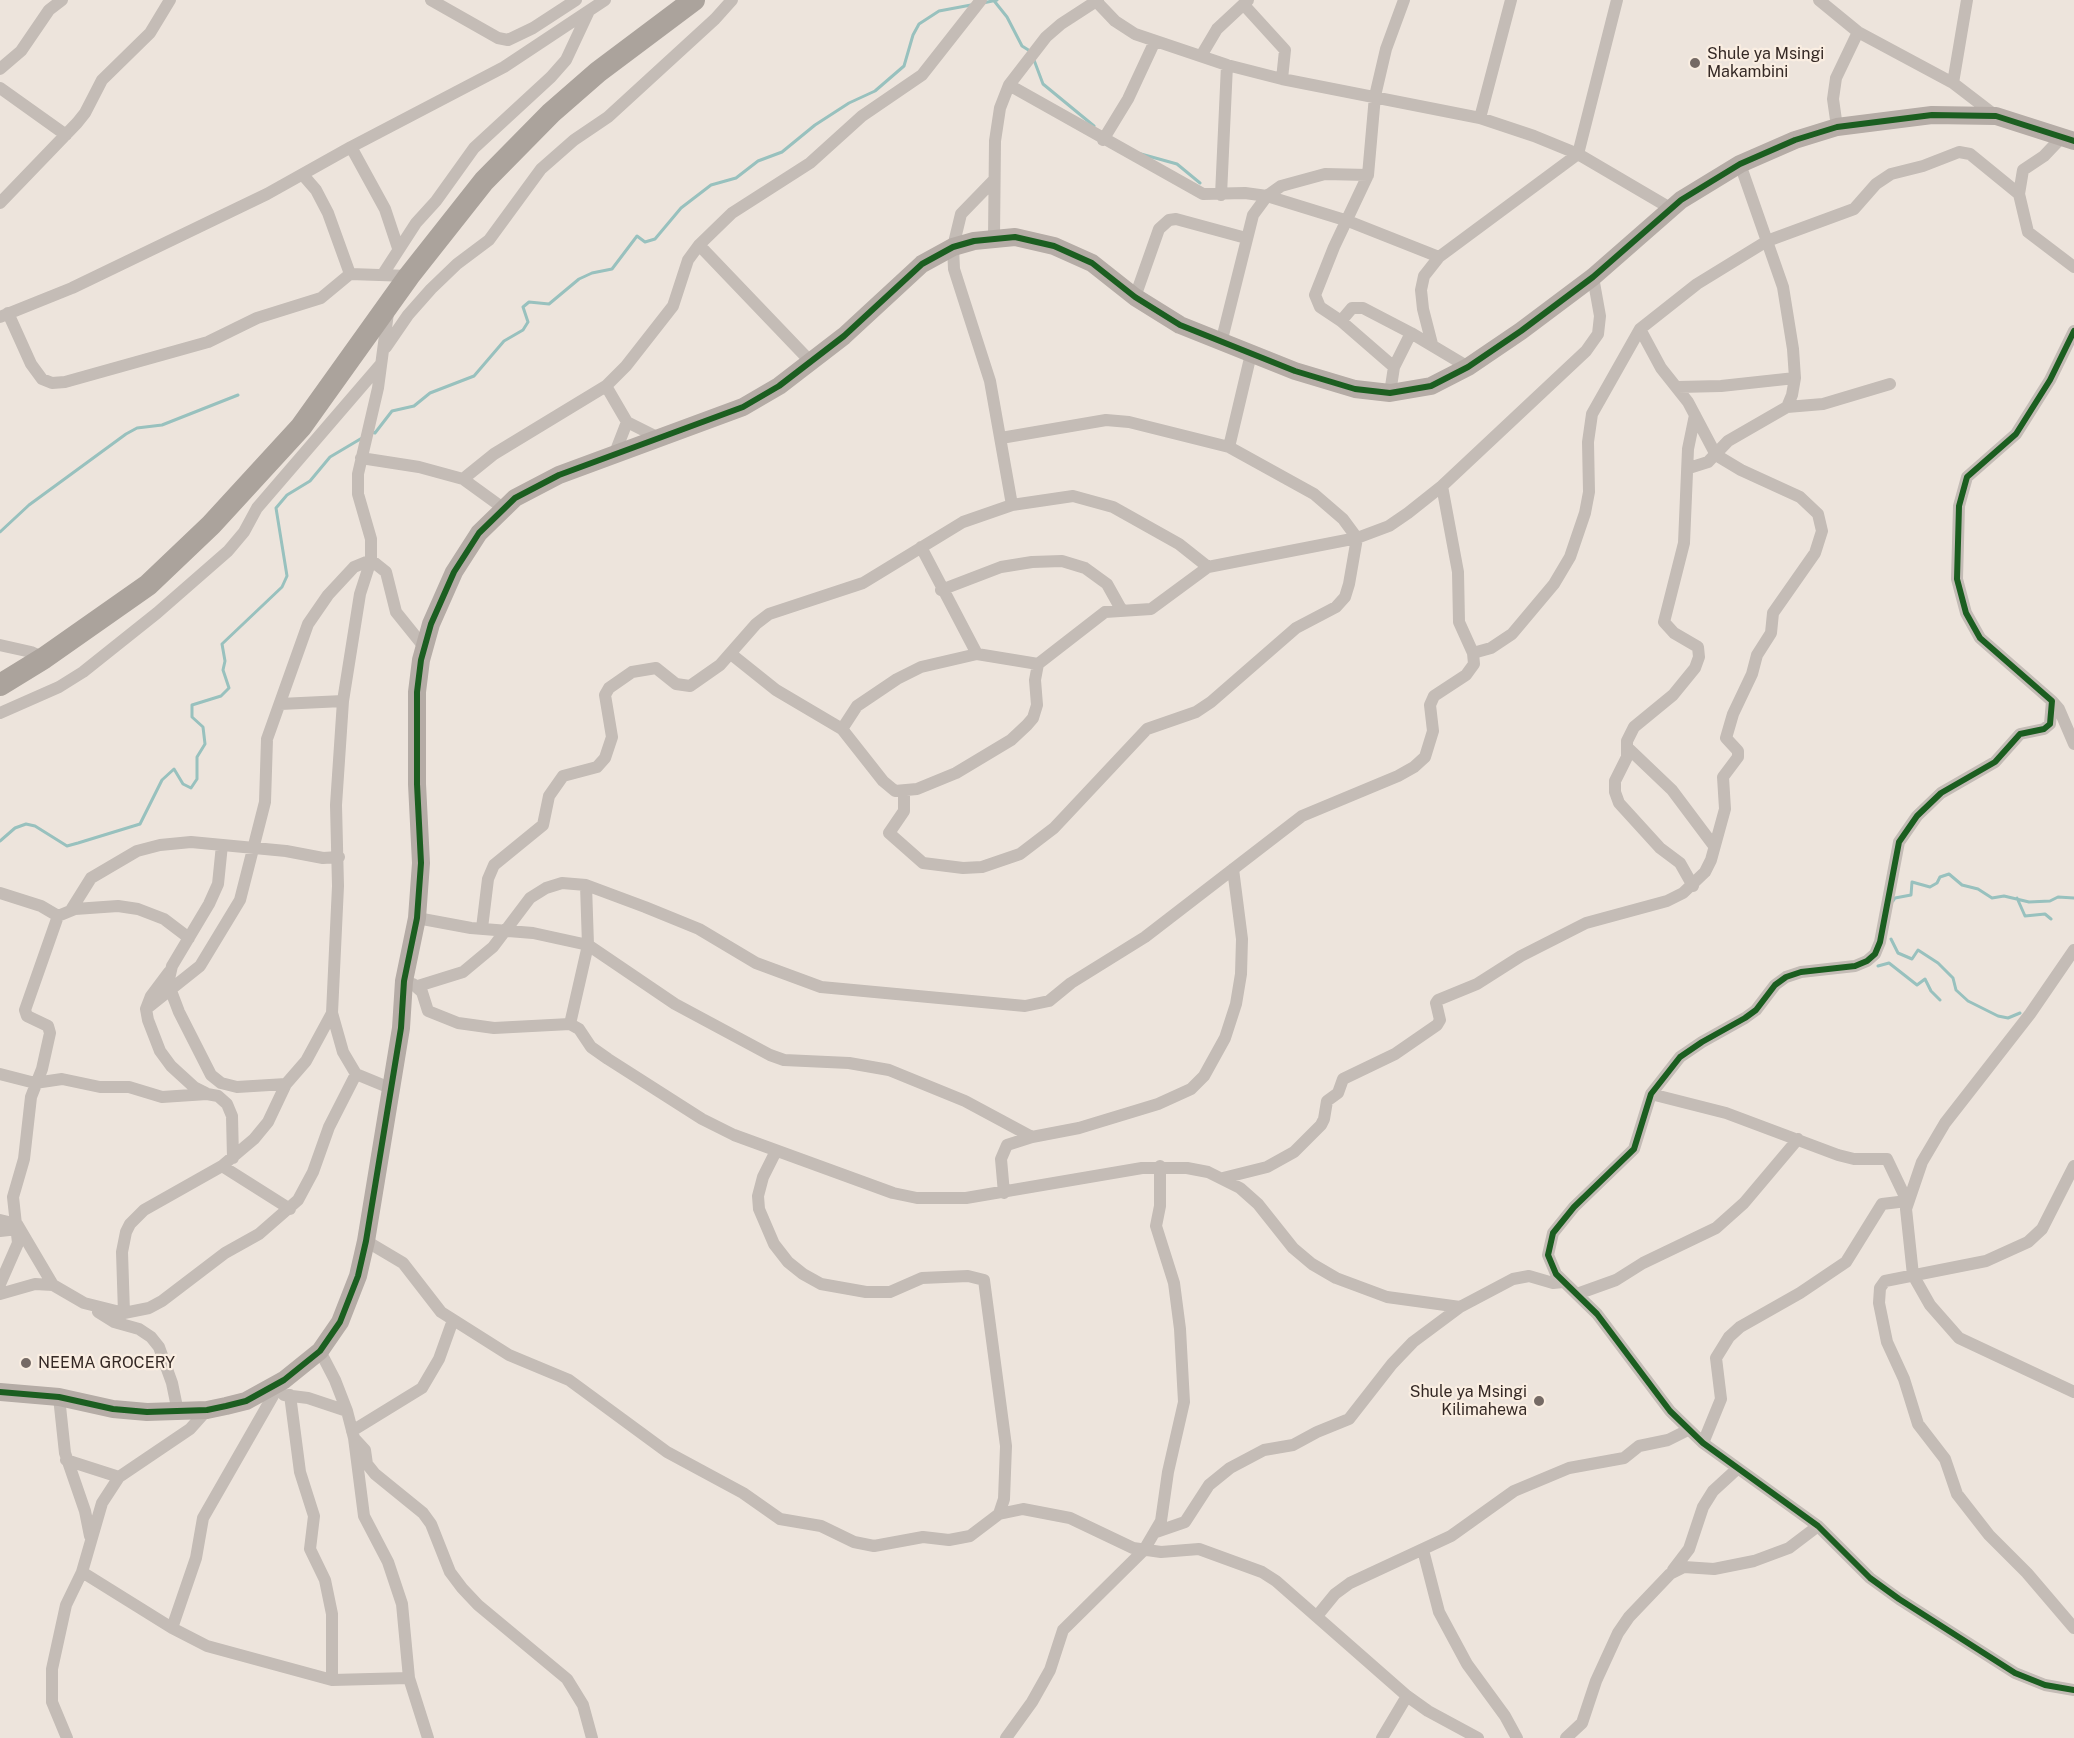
<!DOCTYPE html>
<html>
<head>
<meta charset="utf-8">
<style>
  body { margin:0 }
  canvas { display:block; background:#ede4dc }
</style>
</head>
<body>
<canvas width="2074" height="1738"></canvas>
<script>
const ctx = document.querySelector('canvas').getContext('2d');
ctx.lineJoin = 'round';
const toPath = rows => new Path2D(rows.map(r => 'M' + r).join(''));
function trace(path, color, width, dash) { ctx.strokeStyle = color; ctx.lineWidth = width; ctx.lineCap = dash ? 'butt' : 'round'; ctx.setLineDash(dash || []); ctx.stroke(path); }
function write(font, color, halo, rows, align = 'center') {
  ctx.font = font + ' "Public Sans",sans-serif'; ctx.lineWidth = 4.5; ctx.setLineDash([]); ctx.textBaseline = 'middle'; ctx.strokeStyle = halo; ctx.fillStyle = color; for (const [text, x, y, turn = 0] of rows) {
    ctx.save(); ctx.translate(x, y); ctx.rotate((+turn || 0) * Math.PI / 180); ctx.textAlign = isNaN(turn) ? turn : align; if (halo) ctx.strokeText(text, 0, 0); ctx.fillText(text, 0, 0); ctx.restore();
  }
}
const stream = toPath([
  [995,2,1007,17,1022,46,1030,51],
  [983,3,997,0],
  [1034,60,1043,84,1094,126],
  [1141,154,1177,164,1200,183],
  [371,432,375,433,392,411,414,406,430,393,474,376,504,341,523,330,528,322,523,307,529,302,549,304,579,279,592,273,612,269,637,236,645,242,655,239,681,208,711,185,736,178,758,161,782,152,815,125,849,103,875,91,904,66,913,35,919,24,939,11,971,5],
  [0,532,29,505,126,434,137,428,162,425,238,395],
  [0,841,15,828,26,824,35,826,67,846,78,843,140,824,162,780,174,769,183,784,191,788,197,779,197,757,205,744,203,727,192,717,192,705,221,696,229,688,223,670,225,661,222,644,282,587,287,576,276,508,287,495,310,481,330,457,362,438],
  [2017,898,2025,916,2045,914,2051,919],
  [1893,901,1895,898,1911,895,1912,882,1930,887,1937,883,1940,877,1949,874,1962,885,1978,889,1992,898,2004,896,2029,902,2050,901,2058,897,2074,898],
  [1891,939,1898,953,1912,959,1918,950,1938,963,1953,978,1956,990,1968,1001,1998,1016,2008,1018,2020,1013],
  [1878,966,1889,963,1917,985,1925,979,1931,991,1940,1000]
]);
const street = toPath([
  [431,0,498,38,508,40,533,28,576,0],
  [1819,0,1858,32,1953,83,1996,116],
  [1096,1,1115,21,1135,34,1227,65,1282,79,1480,118,1534,136,1578,154,1670,208],
  [1244,5,1285,50,1282,79],
  [1201,56,1217,29,1248,0],
  [0,69,21,51,49,10,62,0],
  [1953,83,1967,0],
  [1009,85,1203,194,1245,193,1267,196,1348,221,1439,257],
  [0,88,66,135],
  [1480,118,1511,0],
  [1837,127,1833,99,1836,78,1858,32],
  [1103,140,1128,99,1155,41],
  [351,147,385,209,398,248],
  [303,175,316,190,328,213,350,274],
  [994,180,961,214,953,247,954,269,962,294,990,381,1012,505],
  [2019,194,2023,170,2044,156,2062,137],
  [1221,195,1227,65],
  [0,203,77,123,85,113,102,80,150,33,170,0],
  [994,237,995,141,1000,108,1009,85,1046,37,1061,24,1098,0],
  [699,245,810,361],
  [383,274,416,223,436,201,474,148,551,77,566,60,588,13],
  [1135,297,1159,229,1169,220,1176,219,1246,238],
  [8,313,31,364,42,379,52,383,65,382,208,342,257,318,321,298,350,274,409,276],
  [0,317,72,288,267,194,351,147,504,67,605,0],
  [1341,321,1352,308,1363,308,1411,333,1468,367],
  [2074,331,2050,380,2016,434,1967,477,1959,506,1957,579,1966,613,1980,638,2052,701,2050,724,2044,729,2020,734,1995,762,1941,793,1917,816,1899,842,1880,942,1875,954,1867,961,1855,966,1801,972,1786,977,1775,985,1756,1010,1745,1018,1702,1042,1680,1057,1651,1094,1634,1149,1574,1207,1553,1233,1548,1255,1556,1274,1597,1314,1670,1411,1703,1443,1818,1526,1870,1578,1899,1599,2015,1673,2045,1685,2074,1690],
  [1221,343,1253,215,1267,196,1281,186,1325,174,1368,175],
  [1432,344,1423,309,1421,290,1424,276,1439,257,1578,154,1617,0],
  [386,347,408,315,431,289,457,264,489,240,541,169,574,140,608,117,715,19,732,0],
  [1394,367,1341,321,1320,307,1315,295,1334,247,1368,175,1375,96,1386,49,1404,0],
  [606,386,627,422,657,437],
  [1678,387,1721,386,1795,378],
  [1390,393,1394,367,1411,333],
  [1787,407,1823,404,1890,384],
  [1229,447,1251,354],
  [615,453,627,422],
  [361,458,419,467,463,479,503,508],
  [1689,468,1708,462,1728,441,1787,407,1792,395,1795,378,1793,349,1783,287,1740,164],
  [463,479,494,454,606,386,626,366,673,306,688,260,699,245,732,213,810,163,862,116,922,75,981,0],
  [921,547,977,654],
  [941,590,1001,567,1032,562,1062,561,1085,568,1107,584,1121,609],
  [0,645,31,652,44,658],
  [1473,653,1491,648,1512,634,1554,584,1570,557,1585,513,1589,492,1588,442,1592,414,1640,329,1697,284,1767,241,1854,209,1876,184,1891,174,1923,166,1959,152,1970,154,2019,194,2028,232,2074,267],
  [731,654,776,690,842,729,883,781,895,791,917,789,956,773,1011,740,1027,725,1033,718,1037,705,1035,680,1038,664,1105,612,1151,609,1208,567,1357,538,1389,526,1408,513,1442,486,1586,351,1598,334,1600,316,1593,277],
  [2052,701,2059,709,2074,744],
  [280,704,343,701],
  [0,713,59,687,83,672,157,613,228,551,244,532,257,508,381,364],
  [842,729,857,706,897,679,921,667,977,654,1038,664],
  [1628,748,1672,790,1714,846],
  [904,792,904,811,889,833,923,863,963,868,982,867,1020,854,1054,828,1147,729,1196,712,1211,702,1296,628,1336,607,1345,597,1349,584,1357,538,1343,519,1314,494,1229,447,1129,422,1106,420,1001,438],
  [222,845,218,884,209,904,172,966,169,979,171,991,179,1012,211,1075,221,1083,237,1087,286,1084],
  [1693,886,1680,863,1660,848,1619,803,1615,792,1615,781,1627,757,1627,741,1634,727,1673,695,1695,668,1699,657,1698,647,1674,633,1664,622,1684,543,1688,449,1695,415],
  [0,893,41,906,58,916,75,909,118,906,138,909,164,919,189,938],
  [71,910,91,878,137,851,160,845,191,842,286,851,323,858,339,857],
  [417,918,471,928,533,933,588,945,675,1004,770,1055,784,1060,849,1063,889,1070,965,1101,1032,1137],
  [482,928,488,879,494,865,543,825,549,796,563,776,597,767,605,758,612,737,605,695,609,688,632,672,656,668,676,684,690,686,720,665,756,624,769,614,863,583,963,522,1012,505,1073,496,1113,507,1179,544,1208,567],
  [2074,950,2030,1014,1945,1123,1922,1162,1906,1209,1913,1275,1930,1305,1959,1338,2074,1392],
  [169,972,151,996,146,1009,148,1020,160,1051,171,1066,194,1087,206,1093],
  [413,984,422,992,428,1011,458,1023,494,1028,570,1024,579,1029,591,1047,608,1059,702,1119,734,1135,893,1193,917,1198,966,1198,1142,1168,1187,1168,1208,1172,1240,1188,1258,1204,1293,1248,1312,1264,1336,1278,1387,1297,1460,1307],
  [418,986,463,972,493,947,530,898,546,888,562,883,586,885,645,907,699,929,756,963,821,987,1025,1006,1049,1001,1071,983,1145,937,1302,816,1398,776,1414,767,1425,757,1433,731,1430,705,1434,696,1466,675,1474,664,1473,653,1459,622,1458,572,1442,486],
  [146,1009,200,966,240,900,265,802,267,739,308,624,328,595,354,567,371,560,386,572,396,612,425,648],
  [332,1013,343,1052,356,1074,390,1088],
  [570,1024,588,945,586,885],
  [0,1074,35,1083,62,1079,100,1087,129,1087,162,1097,207,1094,218,1096,227,1104,232,1116,233,1158],
  [1651,1094,1726,1113,1838,1155,1854,1159,1887,1159,1907,1201,1882,1204,1846,1262,1800,1293,1740,1327,1729,1337,1716,1358,1721,1399,1703,1443],
  [776,1151,763,1177,758,1196,759,1209,774,1244,788,1262,803,1274,821,1284,866,1292,890,1292,922,1278,968,1276,984,1280,1006,1446,1004,1499,999,1514],
  [222,1166,290,1209],
  [2074,1166,2042,1229,2028,1242,1986,1261,1885,1281,1880,1288,1879,1303,1887,1342,1904,1379,1918,1424,1945,1459,1957,1494,1989,1535,2027,1573,2074,1628],
  [1223,1178,1267,1167,1294,1152,1321,1125,1324,1119,1327,1101,1338,1093,1343,1079,1395,1054,1437,1025,1440,1020,1436,1003,1438,1000,1477,984,1521,956,1586,923,1667,901,1683,893,1705,872,1711,860,1725,809,1723,777,1738,757,1738,751,1726,738,1733,714,1752,674,1757,655,1771,633,1773,613,1815,553,1822,531,1818,514,1800,497,1741,470,1716,455,1688,402,1661,368,1640,329],
  [1004,1193,1001,1159,1007,1145,1032,1137,1079,1128,1158,1104,1191,1089,1204,1076,1225,1038,1236,1004,1241,974,1242,939,1233,869],
  [0,1220,17,1224,53,1285],
  [0,1231,18,1229],
  [366,1241,403,1263,441,1312,509,1355,569,1380,667,1452,743,1493,780,1519,821,1526,854,1542,874,1546,923,1537,949,1540,970,1536,999,1514,1023,1509,1070,1518,1133,1548,1161,1552,1199,1549,1262,1572,1276,1581,1407,1696,1428,1711,1478,1738],
  [0,1284,18,1243,13,1197,24,1159,31,1097,42,1069,50,1033,48,1026,27,1016,25,1010,58,916],
  [0,1294,35,1284,53,1285,84,1303,124,1313,149,1308,162,1301,225,1253,259,1234,298,1200,313,1172,329,1127,356,1074],
  [1577,1294,1616,1280,1643,1263,1716,1228,1744,1203,1798,1139],
  [98,1312,114,1322,139,1329,151,1337,159,1347,172,1383,178,1412],
  [124,1313,122,1252,126,1232,130,1224,144,1210,222,1166,254,1139,268,1122,286,1084,306,1061,332,1013,338,886,336,805,343,701,360,594,371,560,371,539,358,494,358,474,378,388,388,313],
  [320,1351,335,1380,347,1411,354,1438,364,1516,388,1562,402,1604,409,1678,428,1738],
  [284,1395,308,1398,347,1411],
  [290,1395,300,1472,314,1516,310,1549,325,1580,332,1614,332,1680],
  [59,1397,65,1453,85,1511,90,1536],
  [352,1431,422,1388,439,1359,453,1320],
  [354,1438,365,1450,367,1464,375,1474,423,1513,431,1524,450,1572,462,1588,478,1605,567,1679,583,1705,592,1738],
  [66,1460,119,1477],
  [1156,1532,1185,1522,1209,1485,1230,1468,1264,1450,1293,1445,1317,1432,1349,1419,1392,1364,1413,1342,1460,1307,1513,1279,1529,1276,1553,1283,1563,1282],
  [1423,1550,1439,1612,1467,1664,1505,1716,1517,1738],
  [1673,1570,1689,1549,1703,1507,1713,1491,1737,1469],
  [82,1572,172,1628,207,1646,332,1680,409,1678],
  [1317,1616,1335,1594,1350,1583,1451,1536,1514,1491,1569,1468,1624,1458,1639,1446,1668,1440,1688,1430],
  [172,1628,196,1558,203,1518,274,1394],
  [67,1738,52,1702,52,1669,66,1605,82,1572,102,1503,119,1477,190,1429,207,1410],
  [1006,1738,1032,1702,1050,1670,1063,1630,1144,1550,1161,1521,1168,1472,1184,1402,1180,1329,1174,1283,1156,1226,1160,1206,1160,1166],
  [1382,1738,1407,1696],
  [1566,1738,1582,1723,1596,1681,1618,1633,1629,1617,1670,1574,1684,1567,1714,1569,1754,1561,1789,1548,1818,1526]
]);
const secondary = toPath([
  [0,1392,59,1397,113,1409,147,1412,207,1410,226,1406,246,1401,284,1380,320,1351,340,1322,358,1276,366,1241,401,1028,404,981,417,918,421,863,417,784,417,692,421,660,431,624,454,572,479,533,515,498,559,475,743,407,779,386,844,336,922,264,953,247,974,241,1015,237,1054,246,1092,263,1135,297,1180,325,1295,371,1355,389,1390,393,1431,386,1468,367,1521,331,1593,277,1681,200,1740,164,1795,140,1837,127,1932,115,1996,116,2074,141]
]);
const highway = toPath([
  [0,685,44,658,148,585,211,525,301,427,409,276,484,181,551,113,598,72,694,0]
]);
const cycleway = toPath([
  [2074,331,2050,380,2016,434,1967,477,1959,506,1957,579,1966,613,1980,638,2052,701,2050,724,2044,729,2020,734,1995,762,1941,793,1917,816,1899,842,1880,942,1875,954,1867,961,1855,966,1801,972,1786,977,1775,985,1756,1010,1745,1018,1702,1042,1680,1057,1651,1094,1634,1149,1574,1207,1553,1233,1548,1255,1556,1274,1597,1314,1670,1411,1703,1443,1818,1526,1870,1578,1899,1599,2015,1673,2045,1685,2074,1690],
  [0,1392,59,1397,113,1409,147,1412,207,1410,226,1406,246,1401,284,1380,320,1351,340,1322,358,1276,366,1241,401,1028,404,981,417,918,421,863,417,784,417,692,421,660,431,624,454,572,479,533,515,498,559,475,743,407,779,386,844,336,922,264,953,247,974,241,1015,237,1054,246,1092,263,1135,297,1180,325,1295,371,1355,389,1390,393,1431,386,1468,367,1521,331,1593,277,1681,200,1740,164,1795,140,1837,127,1932,115,1996,116,2074,141]
]);
const markers = [
  [1695,63,6,"#756a65"],
  [26,1363,6,"#756a65"],
  [1539,1401,6,"#756a65"]
];
const poiNames = [
  ["Shule ya Msingi",1707,54],
  ["Makambini",1707,72],
  ["NEEMA GROCERY",38,1363],
  ["Shule ya Msingi",1527,1392,"right"],
  ["Kilimahewa",1527,1410,"right"]
];
trace(stream, '#98c1be', 3);
trace(street, '#c4bcb6', 12);
trace(secondary, '#b5aca6', 18);
trace(highway, '#aba39c', 22);
trace(cycleway, '#1b5e20', 6);
for (const [x, y, r, color] of markers) { const dot = new Path2D(); dot.arc(x, y, r, 0, 2 * Math.PI); ctx.fillStyle = color; ctx.fill(dot); trace(dot, '#faeee2', 2); }
write('16px', '#352925', '#faeee2', poiNames, 'left');
</script>
</body>
</html>
